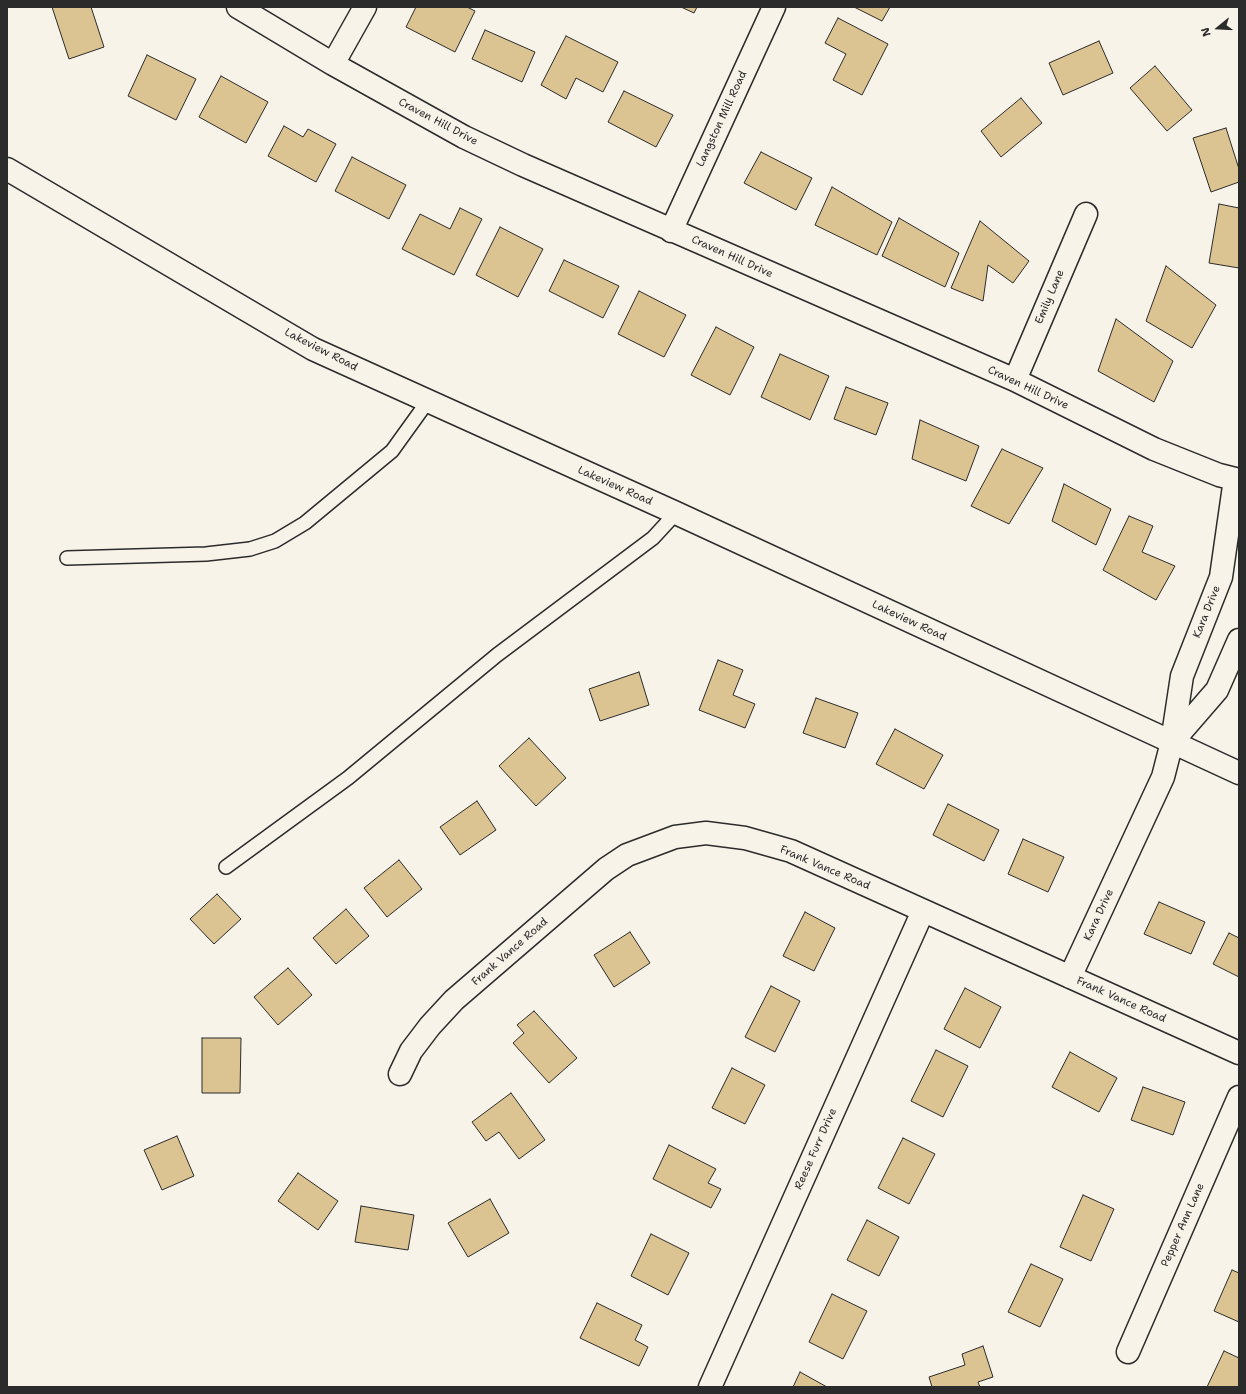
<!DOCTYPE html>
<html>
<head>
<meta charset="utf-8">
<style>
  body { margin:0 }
  #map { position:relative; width:1246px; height:1394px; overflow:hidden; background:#f7f3e8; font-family:"Shantell Sans",sans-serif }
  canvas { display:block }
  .frame { position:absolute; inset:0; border:8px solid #2b2b2b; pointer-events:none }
  .north { position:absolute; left:1198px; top:8px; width:40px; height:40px; -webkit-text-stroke:3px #f7f3e8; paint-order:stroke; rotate:252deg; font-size:11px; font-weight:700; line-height:16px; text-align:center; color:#2b2b2b }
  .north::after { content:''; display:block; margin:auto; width:14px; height:18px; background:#2b2b2b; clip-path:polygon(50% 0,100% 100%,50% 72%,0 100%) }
</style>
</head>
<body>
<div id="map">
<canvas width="1246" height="1394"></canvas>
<div class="frame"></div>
<div class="north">N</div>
</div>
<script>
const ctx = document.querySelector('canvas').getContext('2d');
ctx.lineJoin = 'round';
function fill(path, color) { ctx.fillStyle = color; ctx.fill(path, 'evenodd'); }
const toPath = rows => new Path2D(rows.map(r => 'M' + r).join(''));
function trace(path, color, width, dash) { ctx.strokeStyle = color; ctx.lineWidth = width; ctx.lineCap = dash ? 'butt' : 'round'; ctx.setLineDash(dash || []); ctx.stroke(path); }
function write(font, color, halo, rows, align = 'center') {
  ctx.font = font + ' "Shantell Sans",sans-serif'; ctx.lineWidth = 3; ctx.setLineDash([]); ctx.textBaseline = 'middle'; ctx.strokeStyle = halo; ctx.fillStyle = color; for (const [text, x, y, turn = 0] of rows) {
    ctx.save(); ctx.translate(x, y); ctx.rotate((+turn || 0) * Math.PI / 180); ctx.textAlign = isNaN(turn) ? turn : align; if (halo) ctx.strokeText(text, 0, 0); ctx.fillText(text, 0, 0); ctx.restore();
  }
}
const building = toPath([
  [52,7,91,7,104,47,69,59,52,7],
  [416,7,467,7,475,11,455,52,406,27,416,7],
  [681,7,697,7,694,13,681,7],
  [854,7,890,7,882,21,854,7],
  [838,18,888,44,862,95,833,80,846,54,825,43,838,18],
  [485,30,535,52,522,82,472,59,485,30],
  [566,36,618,62,603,92,576,78,566,99,541,85,566,36],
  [1099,41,1113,73,1063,95,1049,63,1099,41],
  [147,55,196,79,176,120,128,96,147,55],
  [1155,66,1192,110,1167,131,1130,88,1155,66],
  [221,76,268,102,246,143,199,117,221,76],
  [624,91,673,115,656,147,608,122,624,91],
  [1021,98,1042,123,1001,157,981,131,1021,98],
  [284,126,303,137,308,129,336,144,316,182,268,156,284,126],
  [1226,128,1239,169,1239,182,1211,192,1193,138,1226,128],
  [761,152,812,178,796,210,744,183,761,152],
  [352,157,406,185,389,219,335,191,352,157],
  [832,187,892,222,877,255,815,225,832,187],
  [1219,204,1239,208,1239,268,1209,263,1219,204],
  [460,208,482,219,454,275,402,249,420,214,450,229,460,208],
  [899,218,959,253,945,287,882,256,899,218],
  [980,221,1029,261,1013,283,988,265,983,301,951,288,980,221],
  [500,227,543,249,518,297,476,275,500,227],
  [564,260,619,286,603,318,549,291,564,260],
  [1166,266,1216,305,1192,348,1146,321,1166,266],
  [639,291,686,315,664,357,618,334,639,291],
  [1116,319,1173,361,1154,402,1098,371,1116,319],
  [716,327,754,347,730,395,691,375,716,327],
  [780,354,829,376,810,420,761,397,780,354],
  [846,387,888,403,876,435,834,419,846,387],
  [920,420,979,446,966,481,912,459,920,420],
  [1002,449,1043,468,1009,524,971,506,1002,449],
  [1064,484,1111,509,1096,545,1052,521,1064,484],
  [1129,516,1153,526,1142,552,1175,566,1156,600,1103,570,1129,516],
  [718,660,743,670,733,695,755,704,745,728,699,710,718,660],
  [639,672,649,705,600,721,589,689,639,672],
  [816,698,858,713,845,748,803,733,816,698],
  [895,729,943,755,924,789,876,764,895,729],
  [529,738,566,778,536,806,499,766,529,738],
  [477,801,496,830,460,855,440,827,477,801],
  [948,804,999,830,984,861,933,835,948,804],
  [1023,839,1064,857,1048,892,1008,874,1023,839],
  [399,860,422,889,387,917,364,888,399,860],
  [217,894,241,919,214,944,190,919,217,894],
  [1159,902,1205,922,1191,954,1144,934,1159,902],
  [346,909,369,936,336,964,313,938,346,909],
  [805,912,835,928,814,971,783,956,805,912],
  [630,932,650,963,614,987,594,955,630,932],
  [1229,933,1239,938,1239,977,1213,964,1229,933],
  [288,968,312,995,278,1025,254,997,288,968],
  [771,986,800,1001,775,1052,745,1037,771,986],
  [965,988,1001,1007,980,1048,944,1029,965,988],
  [534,1011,577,1058,549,1083,513,1043,524,1033,517,1025,534,1011],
  [202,1038,241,1038,240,1093,202,1093,202,1038],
  [936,1050,968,1066,943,1117,911,1101,936,1050],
  [1070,1052,1117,1078,1099,1112,1052,1087,1070,1052],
  [732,1068,765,1085,745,1124,712,1108,732,1068],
  [1143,1087,1185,1102,1173,1135,1131,1120,1143,1087],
  [511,1093,545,1140,519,1159,499,1132,486,1141,472,1122,511,1093],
  [177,1136,194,1176,162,1190,144,1150,177,1136],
  [903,1138,935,1154,909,1204,878,1188,903,1138],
  [669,1145,716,1169,708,1183,721,1189,711,1208,653,1179,669,1145],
  [298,1173,338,1201,318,1230,278,1201,298,1173],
  [1083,1195,1114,1209,1091,1261,1060,1247,1083,1195],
  [490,1199,509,1233,468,1257,448,1223,490,1199],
  [361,1206,414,1215,408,1250,355,1242,361,1206],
  [867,1220,899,1237,879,1276,847,1260,867,1220],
  [651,1234,689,1253,668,1295,631,1276,651,1234],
  [1031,1264,1063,1279,1040,1327,1008,1312,1031,1264],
  [1232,1270,1239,1273,1239,1322,1214,1311,1232,1270],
  [832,1294,867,1311,843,1359,809,1342,832,1294],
  [597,1303,642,1325,635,1340,648,1347,639,1366,580,1338,597,1303],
  [983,1346,993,1377,978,1382,980,1387,932,1387,929,1377,965,1365,962,1354,983,1346],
  [1224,1351,1239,1358,1239,1387,1207,1387,1224,1351],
  [800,1372,827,1387,793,1387,800,1372]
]);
const lane = toPath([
  [67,558,206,554,250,549,275,541,305,523,392,451,428,401],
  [226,867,348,778,497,655,653,538,676,513]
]);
const street = toPath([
  [238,7,333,64,464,137,523,165,1015,380,1154,449,1219,475,1239,480],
  [333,64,365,7],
  [671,231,774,7],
  [1015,380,1086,214],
  [1172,742,1217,690,1239,640],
  [1070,977,1163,777,1172,742,1182,676,1221,577,1235,479],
  [400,1074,411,1051,430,1026,454,1000,606,869,627,855,675,837,706,833,745,838,791,851,1239,1053],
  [1128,1352,1239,1097],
  [710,1387,923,911]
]);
const secondary = toPath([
  [7,169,313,349,676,513,1239,773]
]);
const streetNames = [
  ["Langston Mill Road",722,119,-65],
  ["Craven Hill Drive",438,122,28],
  ["Craven Hill Drive",732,257,24],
  ["Emily Lane",1050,297,-67],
  ["Lakeview Road",321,350,27],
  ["Craven Hill Drive",1028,388,25],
  ["Lakeview Road",615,486,24],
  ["Kara Drive",1207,612,-68],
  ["Lakeview Road",909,621,25],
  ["Frank Vance Road",825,868,23],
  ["Kara Drive",1099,915,-65],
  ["Frank Vance Road",510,952,-41],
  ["Frank Vance Road",1121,1000,24],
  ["Reese Furr Drive",816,1149,-66],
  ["Pepper Ann Lane",1183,1225,-66]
];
fill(building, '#dcc392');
trace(building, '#2b2b2b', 1);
trace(lane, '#2b2b2b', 16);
trace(street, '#2b2b2b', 25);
trace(secondary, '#2b2b2b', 25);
trace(lane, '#f7f3e8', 13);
trace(street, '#f7f3e8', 22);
trace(secondary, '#f7f3e8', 22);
write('11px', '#2b2b2b', '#f7f3e8', streetNames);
</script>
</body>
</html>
